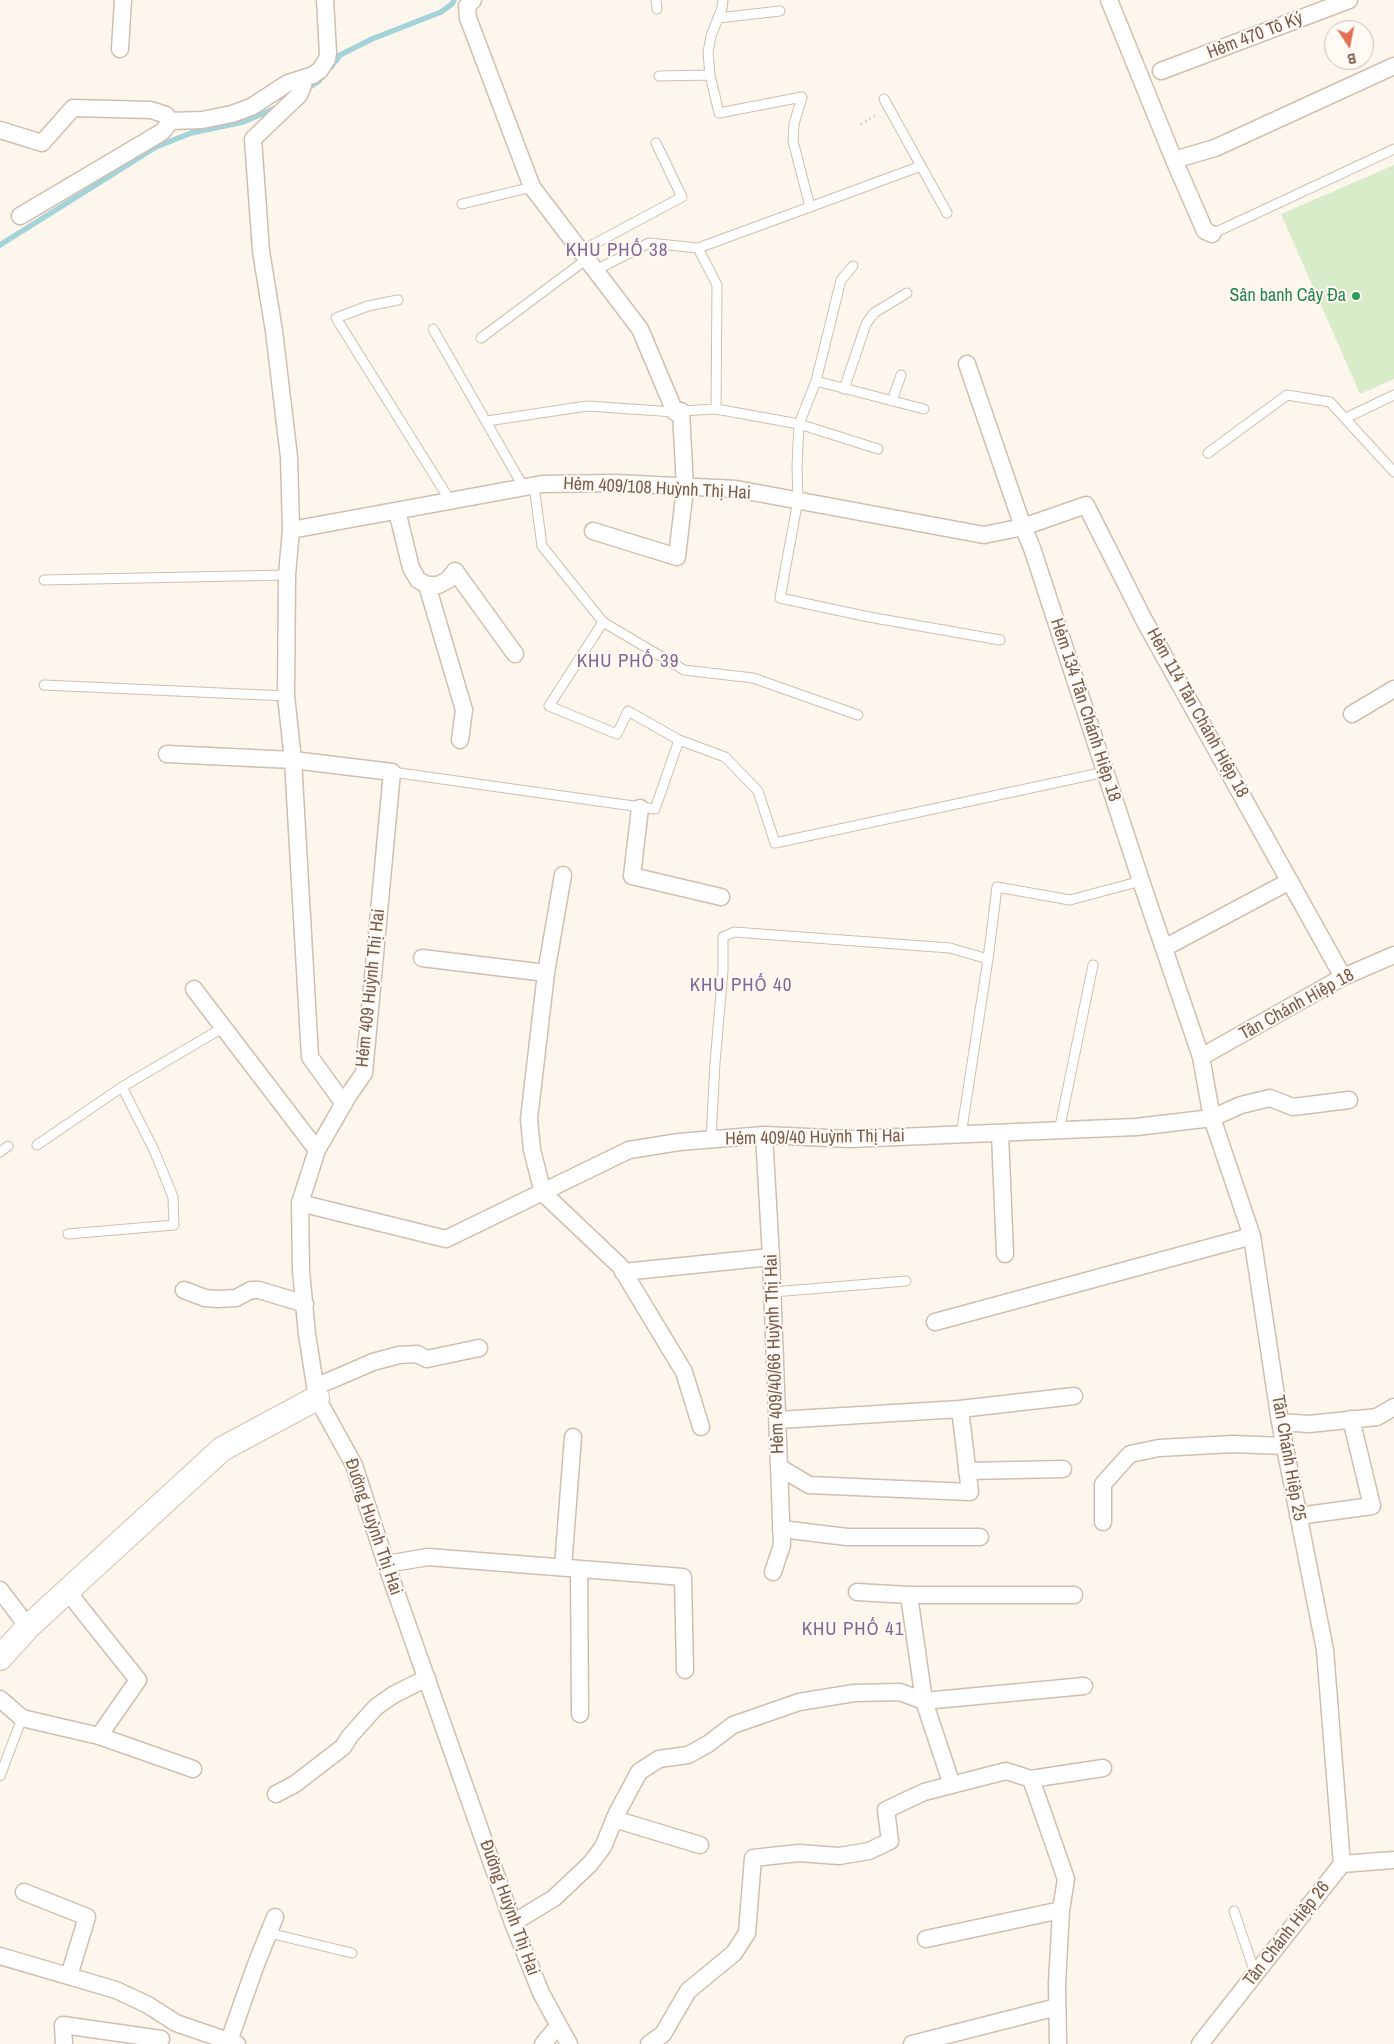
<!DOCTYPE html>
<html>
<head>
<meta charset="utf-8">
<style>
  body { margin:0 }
  #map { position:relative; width:1394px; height:2044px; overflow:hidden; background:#fdf6ec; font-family:"Archivo Narrow",sans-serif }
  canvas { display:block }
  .north { position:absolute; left:1324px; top:20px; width:50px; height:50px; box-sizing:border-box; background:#fffaf3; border:1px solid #cabbb1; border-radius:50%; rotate:169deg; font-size:14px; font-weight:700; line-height:20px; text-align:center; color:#7a5c4d }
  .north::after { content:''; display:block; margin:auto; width:18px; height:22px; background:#e76f51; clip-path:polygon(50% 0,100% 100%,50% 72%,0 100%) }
</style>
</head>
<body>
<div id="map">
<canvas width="1394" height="2044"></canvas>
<div class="north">B</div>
</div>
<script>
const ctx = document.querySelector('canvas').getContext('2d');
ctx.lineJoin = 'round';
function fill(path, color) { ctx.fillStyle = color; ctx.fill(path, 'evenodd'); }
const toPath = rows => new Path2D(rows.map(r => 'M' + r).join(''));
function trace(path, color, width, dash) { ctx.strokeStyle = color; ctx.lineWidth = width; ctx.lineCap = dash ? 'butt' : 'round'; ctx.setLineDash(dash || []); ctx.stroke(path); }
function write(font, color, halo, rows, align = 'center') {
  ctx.font = font + ' "Archivo Narrow",sans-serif'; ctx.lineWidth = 4; ctx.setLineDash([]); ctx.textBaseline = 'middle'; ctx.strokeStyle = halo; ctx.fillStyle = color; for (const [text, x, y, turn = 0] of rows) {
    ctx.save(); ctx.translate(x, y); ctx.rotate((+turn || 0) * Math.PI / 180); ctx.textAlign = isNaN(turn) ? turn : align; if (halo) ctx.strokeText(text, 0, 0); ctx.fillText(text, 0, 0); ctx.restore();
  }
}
const green = toPath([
  [1394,165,1394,379,1360,394,1281,214]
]);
const stream = toPath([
  [331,67,340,55,372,39,441,12,452,4,454,0],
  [305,90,318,82,323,76],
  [0,245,156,147,191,133,243,122,278,107]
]);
const path = toPath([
  [861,124,878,114]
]);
const lane = toPath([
  [656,0,657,9],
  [723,0,722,8,711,36,708,52,710,75,719,113,802,97,794,124,793,141,810,207,921,166,884,99],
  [718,18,780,11],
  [659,76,710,75],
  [921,166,947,213],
  [462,204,532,187],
  [1212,234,1394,149],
  [698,248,717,285,716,409],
  [581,251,682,197,656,143],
  [853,266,841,280,816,381,799,424,797,466,798,500,780,598,869,617,1000,640],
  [596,270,649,243,698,248,810,207],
  [398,300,368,306,336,318,451,502],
  [433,329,524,488],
  [481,338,587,259],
  [816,381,924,409],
  [844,389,866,324,874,313,907,293],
  [892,401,901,375],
  [681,411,716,409,799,424,878,449],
  [1346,418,1394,395],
  [487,421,587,406,675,412],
  [1208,453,1287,395,1330,402,1394,472],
  [534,486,542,546,603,622,684,670,753,678,858,715],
  [44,580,287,575],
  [603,622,549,706,617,734,628,711,679,740],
  [44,685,286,696],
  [392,772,655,809,679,740,725,757,758,791,775,843,1105,772],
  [1059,1131,1093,965],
  [961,1135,988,959],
  [711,1139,715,1063,723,971,723,937,734,932,950,948,988,959,997,887,1070,900,1141,881],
  [37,1145,122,1087,224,1027],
  [0,1152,8,1146],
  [68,1234,174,1225,173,1197,154,1150,122,1087],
  [773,1292,906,1281],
  [0,1776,22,1718],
  [1234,1911,1255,1973],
  [269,1933,352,1953]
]);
const street = toPath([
  [473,0,467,6,468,18,532,187,640,329,675,412,681,411,685,488,677,557,593,531],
  [1109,0,1174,160,1205,231,1212,234],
  [120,49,123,0],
  [1161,71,1349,0],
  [301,79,303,85,299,95,253,139,261,251,274,331,289,457,291,530,287,575,286,696,293,760,392,772,364,1073,348,1096,317,1150,300,1203,301,1271,307,1334,317,1398,354,1465,386,1564,513,1923,541,1993,569,2044],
  [0,130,42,143,73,108,151,110,166,115,171,121,202,120,232,114,251,107,288,83,313,75,320,70,327,59,328,53,325,0],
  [1174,160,1215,148,1394,66],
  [20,216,162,132,171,121],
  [967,364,1023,527,1032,548,1141,881,1201,1057,1212,1118,1252,1236,1280,1422,1325,1650,1342,1864],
  [397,511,411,568,418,580,427,585,438,585,448,580,455,571,515,654],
  [291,530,542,484,616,483,736,489,984,535,1023,527,1086,505,1144,620,1343,977],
  [427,585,464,710,460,740],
  [1352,714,1394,689],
  [167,754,293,760,310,1057,344,1104],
  [640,808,632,876,721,897],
  [563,875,546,973,529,1119,532,1150,543,1193,620,1266,684,1372,701,1427],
  [1164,948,1290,881],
  [422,958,546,973],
  [194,989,317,1150],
  [1201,1057,1343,977,1394,955],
  [1000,1134,1005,1254],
  [764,1135,771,1257,782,1545,773,1572],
  [300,1203,446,1239,629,1150,679,1142,764,1135,850,1139,1136,1127,1212,1118,1241,1105,1270,1098,1293,1107,1349,1100],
  [623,1272,771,1257],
  [184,1290,205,1298,217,1299,236,1298,251,1290,259,1290,305,1304],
  [935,1322,1252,1236],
  [315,1387,373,1362,399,1355,417,1354,427,1359,479,1348],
  [778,1420,960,1409,1074,1396],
  [1280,1422,1309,1424,1377,1417,1394,1407],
  [779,1467,809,1485,970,1492,960,1409],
  [967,1471,1063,1469],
  [1298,1516,1372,1506,1351,1419],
  [1103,1522,1103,1484,1130,1454,1159,1448,1233,1444,1284,1446],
  [781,1529,847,1537,980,1537],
  [386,1564,428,1557,683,1577,685,1670],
  [563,1567,573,1437],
  [579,1569,580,1714],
  [0,1590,28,1627],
  [67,1591,138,1680,99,1736],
  [857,1592,909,1595,1074,1595],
  [909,1595,924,1701,952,1785],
  [0,1699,22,1718,99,1736,193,1769],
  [1031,1779,1103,1768],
  [276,1794,295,1784,343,1747,350,1736,376,1707,393,1695,427,1678],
  [614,1819,700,1845],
  [24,1892,87,1917,69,1976],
  [513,1923,554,1898,590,1864,603,1847,617,1813,639,1772,659,1759,688,1755,708,1744,733,1725,799,1702,854,1693,900,1692,924,1701,1084,1686],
  [926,1939,1061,1910],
  [0,1956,116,1990,148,2005,176,2023,237,2044],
  [229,2041,255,1967,275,1917],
  [64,2044,63,2025,161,2039],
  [543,2044,558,2026],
  [649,2044,663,2034,688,1991,734,1953,747,1933,753,1858,799,1853,839,1856,869,1851,890,1841,886,1810,924,1792,1006,1771,1031,1779,1066,1879,1061,1910,1057,1984,1058,2044],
  [912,2044,1057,2007],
  [1200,2044,1342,1864,1394,1860]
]);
const secondary = toPath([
  [0,1658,28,1627,222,1449,317,1398]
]);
const markers = [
  [1356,296,5,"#2e9e5b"]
];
const streetNames = [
  ["Hẻm 470 Tô Ký",1255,36,-21],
  ["Hẻm 409/108 Huỳnh Thị Hai",657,489,3],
  ["Hẻm 134 Tân Chánh Hiệp 18",1085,710,72],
  ["Hẻm 114 Tân Chánh Hiệp 18",1197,713,61],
  ["Hẻm 409 Huỳnh Thị Hai",371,988,-84],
  ["Tân Chánh Hiệp 18",1297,1005,-29],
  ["Hẻm 409/40 Huỳnh Thị Hai",815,1138,-1],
  ["Hẻm 409/40/66 Huỳnh Thị Hai",775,1354,-92],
  ["Tân Chánh Hiệp 25",1288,1458,80],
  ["Đường Huỳnh Thị Hai",373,1527,71],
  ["Đường Huỳnh Thị Hai",509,1908,70],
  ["Tân Chánh Hiệp 26",1287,1934,-52]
];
const leisureNames = [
  ["Sân banh Cây Đa",1346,296]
];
const neighbourhoodNames = [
  ["KHU PHỐ 38",617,251],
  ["KHU PHỐ 39",628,662],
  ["KHU PHỐ 40",741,986],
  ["KHU PHỐ 41",853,1630]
];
fill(green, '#d8ecc9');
trace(stream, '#a5d3da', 5.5);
trace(lane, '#d1beb0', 11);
trace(street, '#d1beb0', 19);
trace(secondary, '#d6c0b0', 26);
trace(path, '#d9b8a5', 3, [1, 4]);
trace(lane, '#fff', 9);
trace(street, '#fff', 16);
trace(secondary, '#fff', 24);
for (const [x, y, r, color] of markers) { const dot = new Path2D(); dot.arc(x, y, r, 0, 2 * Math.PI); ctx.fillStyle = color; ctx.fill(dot); trace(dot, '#fffaf3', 2); }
write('18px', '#7a5c4d', '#fffaf3', streetNames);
write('18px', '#27864d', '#fffaf3', leisureNames, 'right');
ctx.letterSpacing = '1px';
write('19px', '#846695', '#fffaf3', neighbourhoodNames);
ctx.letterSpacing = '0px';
</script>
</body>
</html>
